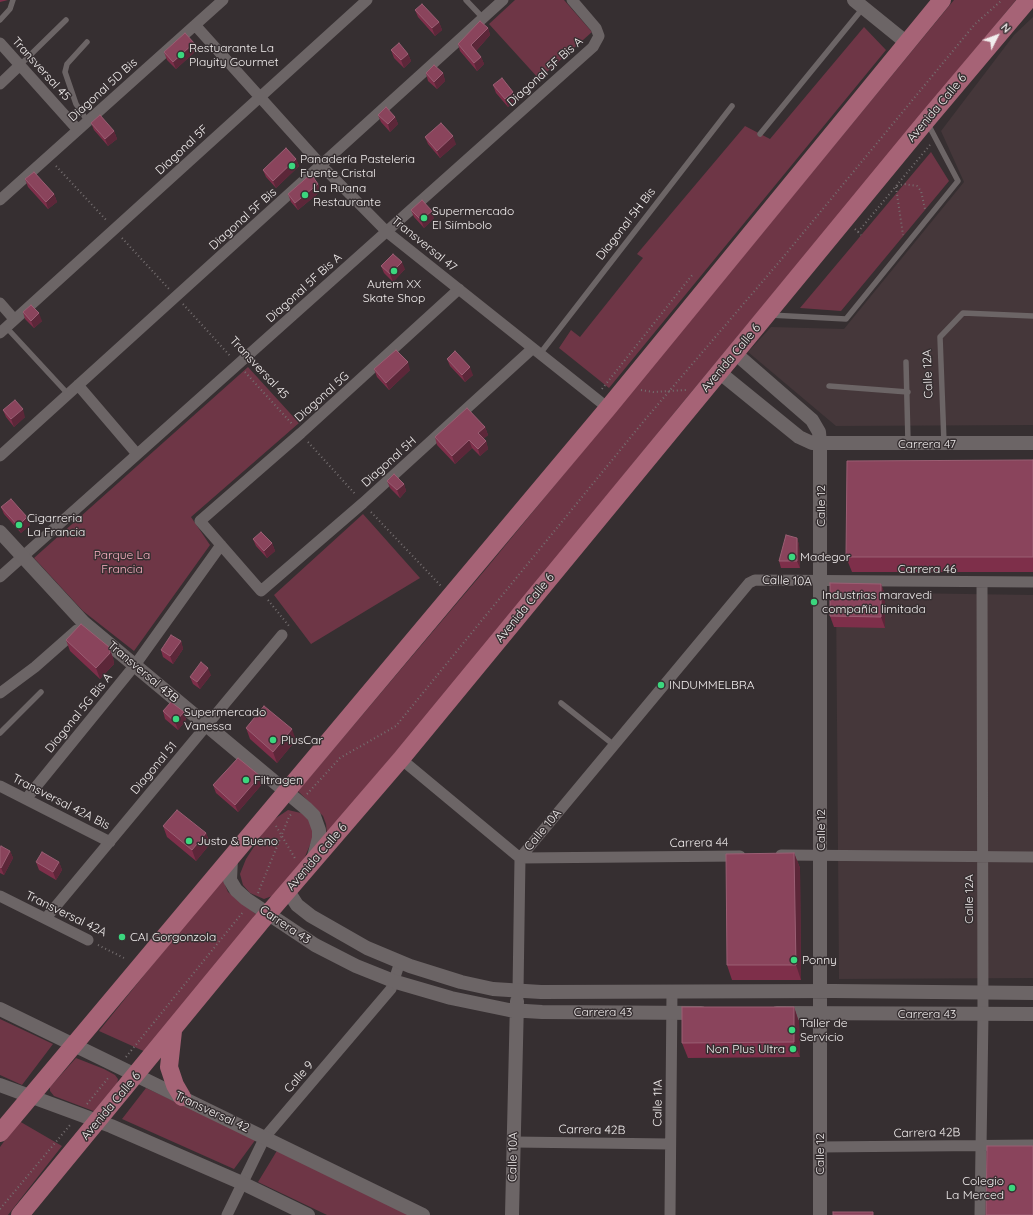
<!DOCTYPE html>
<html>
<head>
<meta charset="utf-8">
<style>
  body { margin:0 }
  #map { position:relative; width:1033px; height:1215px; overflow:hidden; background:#362f31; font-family:Quicksand,sans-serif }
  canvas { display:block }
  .north { position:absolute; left:977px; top:16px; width:40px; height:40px; -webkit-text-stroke:3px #362f31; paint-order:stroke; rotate:48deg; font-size:11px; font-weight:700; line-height:16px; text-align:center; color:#f2eeee }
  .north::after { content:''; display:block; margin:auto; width:14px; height:18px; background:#f2eeee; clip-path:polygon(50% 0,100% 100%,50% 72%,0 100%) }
</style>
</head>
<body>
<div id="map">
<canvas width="1033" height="1215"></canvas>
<div class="north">N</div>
</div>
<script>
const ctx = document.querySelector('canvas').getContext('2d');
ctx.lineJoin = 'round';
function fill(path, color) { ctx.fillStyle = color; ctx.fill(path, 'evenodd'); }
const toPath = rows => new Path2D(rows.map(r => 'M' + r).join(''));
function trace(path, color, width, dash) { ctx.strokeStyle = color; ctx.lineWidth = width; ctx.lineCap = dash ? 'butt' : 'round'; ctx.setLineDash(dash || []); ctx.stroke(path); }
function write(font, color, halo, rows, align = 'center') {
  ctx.font = font + ' Quicksand,sans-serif'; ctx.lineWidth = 3; ctx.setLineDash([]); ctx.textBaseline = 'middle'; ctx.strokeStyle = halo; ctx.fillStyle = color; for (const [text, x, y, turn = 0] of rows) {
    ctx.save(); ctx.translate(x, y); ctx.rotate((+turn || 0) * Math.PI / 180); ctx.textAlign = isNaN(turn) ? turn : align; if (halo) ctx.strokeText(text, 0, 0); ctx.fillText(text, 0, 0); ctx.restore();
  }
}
const built = toPath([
  [1033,17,1033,425,836,426,748,352,771,327,844,329,964,182,941,131,1014,35],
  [836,592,1033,595,1033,978,839,979]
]);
const green = toPath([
  [515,0,564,0,592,32,539,79,489,24],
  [954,0,1016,0,679,407,450,688,327,833,326,824,323,816,298,791,485,570],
  [864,27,886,50,609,388,559,348,571,330,580,337,643,258,637,254,745,126,770,139],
  [931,152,949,181,841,311,800,308],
  [248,367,299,423,191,517,210,545,134,651,83,611,34,558],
  [363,514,420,578,311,644,274,595],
  [288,810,301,813,309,818,315,833,304,859,275,895,264,899,250,893,243,885,240,874,246,859,270,822],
  [225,875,225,885,228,892,257,915,148,1053,99,1031],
  [0,1019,53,1044,22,1085,0,1075],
  [76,1058,104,1069,115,1075,118,1079,117,1085,96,1112,54,1096,50,1091,50,1087],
  [146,1088,256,1139,234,1169,122,1119],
  [19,1121,62,1146,8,1215,0,1215,0,1147],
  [278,1149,413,1215,327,1215,258,1182]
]);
const path = toPath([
  [56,166,107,221],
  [897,186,904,184,917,186,921,191,925,209],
  [896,187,903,235],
  [855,229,861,235],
  [858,232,930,145],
  [122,238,169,289],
  [183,304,231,357],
  [245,372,293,425],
  [602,389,693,274],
  [641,390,653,392,686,390],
  [308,442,356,495],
  [371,512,441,586],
  [268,600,289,626],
  [307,794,340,758,396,726,643,422,780,261,975,24,1002,0],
  [276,826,296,860],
  [258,893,289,817,292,813],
  [98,945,126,959],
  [126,1057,243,912],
  [87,1104,109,1077],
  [0,1209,70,1125]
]);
const service = toPath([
  [466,0,483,18],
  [0,20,10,9,13,0],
  [87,42,67,64,65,72,76,104,88,122],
  [20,65,66,20],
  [760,134,863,8],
  [770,315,846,319,958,181,928,124],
  [6,327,68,394],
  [539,355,732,106],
  [906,362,908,442],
  [829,386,908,392],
  [944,443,940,337,963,313,1033,316],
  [561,703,614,745],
  [0,733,41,692]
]);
const minor = toPath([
  [195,25,322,166,387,232,608,408],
  [0,43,78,130],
  [0,84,20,65],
  [0,200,223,0],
  [459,289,301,433,200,521,261,591,363,503,532,349],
  [0,303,14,319],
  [0,333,367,0],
  [78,385,137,454],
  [0,456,503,0],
  [0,577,593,47,599,36,596,28,572,0],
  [0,693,35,667,77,630],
  [401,759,520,858,740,856],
  [0,786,110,842],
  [26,799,135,665,221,545],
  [781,855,1033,857],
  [0,896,88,940],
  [46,918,282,635],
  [518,991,520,858,749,583,755,580,1033,582],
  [514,1142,670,1144],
  [820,1147,1033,1145],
  [227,1215,265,1137,391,989,400,962],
  [670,1215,672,991],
  [980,1215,983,1015,982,582]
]);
const tertiary = toPath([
  [854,0,907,43],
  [735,353,812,420,819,432,820,444,820,1215],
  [719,372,799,437,812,443,1033,443],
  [0,532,84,623,307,809,314,816,319,830,319,838,313,860],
  [231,858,230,880,236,890,246,899,315,945,356,966,396,982,451,998,509,1010,542,1012,701,1013],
  [288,891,297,905,311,916,367,948,410,966,461,982,493,989,541,992,834,991,1033,993],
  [0,1009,423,1215],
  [777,1013,1033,1014],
  [0,1085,111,1126,242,1183,308,1215],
  [512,1215,517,1001]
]);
const primary = toPath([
  [173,1031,169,1067,175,1085,182,1097],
  [0,1133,608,408,942,0],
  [20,1215,260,923,401,759,926,121,1028,0]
]);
const wall = toPath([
  [0,0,8,0,0,2],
  [415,10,439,22,442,30,435,36,418,17],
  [488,28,490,35,476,51,481,57,484,64,477,71,460,51,458,44],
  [194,43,197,50,176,69,167,60,164,52],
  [391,50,408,54,411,61,404,68,394,58],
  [426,73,443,73,445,81,437,89,428,81],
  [493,85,516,100,508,107,496,93],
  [378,115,395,117,398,124,390,132,381,122],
  [91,123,114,131,117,139,108,146,94,130],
  [425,137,456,144,440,158,428,144],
  [296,159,299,166,276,188,266,177,263,170],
  [25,179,54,194,57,202,48,209,28,187],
  [318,184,321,191,298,210,291,202,288,194],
  [411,210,434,218,424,228,414,217],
  [381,266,405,269,393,282,384,273],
  [23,312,42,321,34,328,25,319],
  [447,359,473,375,465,382,450,366],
  [374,369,410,370,389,390,377,377],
  [3,410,25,417,14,427,6,417],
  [485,427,488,435,483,439,486,441,488,449,480,456,472,448,455,464,437,445,435,437],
  [1033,460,1033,572,852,572,846,557],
  [387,481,404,484,406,491,400,498,390,488],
  [1,507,27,517,30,525,21,533,4,514],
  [797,538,799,545,800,568,781,568,779,561],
  [253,539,272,543,275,551,267,558,256,546],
  [881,584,885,595,885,628,834,627,830,616],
  [66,640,109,647,113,658,114,664,100,679,70,651],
  [181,641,183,649,173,664,163,657,161,650],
  [211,675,200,689,193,684,190,677],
  [163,711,184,712,186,720,178,730,165,719],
  [246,728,296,740,277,763,250,739],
  [263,783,238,812,216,793,213,785],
  [163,826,206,833,210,844,196,861,167,837],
  [0,848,10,851,13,858,4,875,0,873],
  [794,853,800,868,801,980,732,980,727,965],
  [36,862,59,862,62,870,56,880,39,870],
  [794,1007,799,1022,800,1057,688,1058,682,1043]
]);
const shadedWall = toPath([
  [439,22,442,30,435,36,432,28],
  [488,28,490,35,474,53,471,45],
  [194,43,197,50,176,69,173,62],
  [408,54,411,61,404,68,401,60],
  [481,57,484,64,477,71,474,63],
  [443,73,445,81,437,89,434,82],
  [513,92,516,100,508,107,505,99],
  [395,117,398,124,390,132,388,124],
  [114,131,117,139,108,146,105,139],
  [453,136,456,144,440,158,437,151],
  [296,159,299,166,276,188,273,181],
  [318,184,321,191,298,210,295,203],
  [54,194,57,202,48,209,46,202],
  [432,211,434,218,424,228,421,220],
  [402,262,405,269,393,282,390,274],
  [39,313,42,321,34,328,31,321],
  [408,362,410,370,389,390,386,383],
  [470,367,473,375,465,382,462,375],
  [23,409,25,417,14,427,11,419],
  [485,427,488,435,481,441,478,433],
  [469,440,472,448,455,464,452,456],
  [486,441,488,449,480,456,478,449],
  [404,484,406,491,400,498,397,490],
  [27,517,30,525,21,533,18,526],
  [797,538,799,545,800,568,797,561],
  [272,543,275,551,267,558,264,551],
  [881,584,885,595,885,628,881,617],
  [181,641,183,649,173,664,170,656],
  [109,647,113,658,114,664,100,679,96,668],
  [208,668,211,675,200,689,197,682],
  [184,712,186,720,178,730,175,722],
  [292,729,296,740,277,763,273,752],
  [260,776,263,783,238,812,235,805],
  [206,833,210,844,196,861,192,850],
  [10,851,13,858,4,875,1,868],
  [794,853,800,868,801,980,796,965],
  [59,862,62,870,56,880,53,872],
  [794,1007,799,1022,800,1057,794,1042]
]);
const building = toPath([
  [422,4,439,22,432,28,415,10,422,4],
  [480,21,488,28,471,45,481,57,474,63,458,44,480,21],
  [185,33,194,43,173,62,164,52,185,33],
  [399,43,408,54,401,60,391,50,399,43],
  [434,65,443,73,434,82,426,73,434,65],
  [502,78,513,92,505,99,493,85,502,78],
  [386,107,395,117,388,124,378,115,386,107],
  [100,115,114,131,105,139,91,123,100,115],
  [441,123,453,136,437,151,425,137,441,123],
  [286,148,296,159,273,181,263,170,286,148],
  [34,172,54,194,46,202,25,179,34,172],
  [311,174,318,184,295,203,288,194,311,174],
  [422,200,432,211,421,220,411,210,422,200],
  [393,254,402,262,390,274,381,266,393,254],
  [31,305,39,313,31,321,23,312,31,305],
  [396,350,408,362,386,383,374,369,396,350],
  [455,351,470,367,462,375,447,359,455,351],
  [15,400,23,409,11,419,3,410,15,400],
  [467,408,485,427,478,433,486,441,478,449,469,440,452,456,435,437,467,408],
  [1033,460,1033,557,846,557,847,461,1033,460],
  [394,474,404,484,397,490,387,481,394,474],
  [11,499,27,517,18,526,1,507,11,499],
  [261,532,272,543,264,551,253,539,261,532],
  [786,535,797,538,797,561,779,561,786,535],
  [830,583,881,584,881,617,830,616,830,583],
  [81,624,109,647,110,653,96,668,66,640,81,624],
  [171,635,181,641,170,656,161,650,171,635],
  [201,662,208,668,197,682,190,677,201,662],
  [171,702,184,712,175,722,163,711,171,702],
  [264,706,292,729,273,752,246,728,264,706],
  [238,758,260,776,235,805,213,785,238,758],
  [177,810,206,833,192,850,163,826,177,810],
  [1,846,10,851,1,868,0,867,0,848,1,846],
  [42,852,59,862,53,872,36,862,42,852],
  [794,853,796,965,727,965,726,854,794,853],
  [682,1007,794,1007,794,1042,682,1043,682,1007],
  [987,1146,1033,1146,1033,1215,986,1215,987,1146],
  [833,1212,873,1212,873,1215,833,1215,833,1212]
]);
const markers = [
  [181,55,4,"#3bd77e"],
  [292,166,4,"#3bd77e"],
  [305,195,4,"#3bd77e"],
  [424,218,4,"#3bd77e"],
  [394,271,4,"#3bd77e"],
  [19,525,4,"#3bd77e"],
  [792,557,4,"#3bd77e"],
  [814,602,4,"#3bd77e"],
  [661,685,4,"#3bd77e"],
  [176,719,4,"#3bd77e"],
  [273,740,4,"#3bd77e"],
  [246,780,4,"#3bd77e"],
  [189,841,4,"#3bd77e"],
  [122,937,4,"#3bd77e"],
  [794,960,4,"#3bd77e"],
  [792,1030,4,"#3bd77e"],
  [793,1049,4,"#3bd77e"],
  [1012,1188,4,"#3bd77e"]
];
const poiNames = [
  ["Restuarante La",189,48],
  ["Playity Gourmet",189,62],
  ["Panadería Pasteleria",300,159],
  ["Fuente Cristal",300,173],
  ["La Ruana",313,188],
  ["Restaurante",313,202],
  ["Supermercado",432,211],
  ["El Siímbolo",432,225],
  ["Autem XX",394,284,"center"],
  ["Skate Shop",394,298,"center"],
  ["Cigarreria",27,518],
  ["La Francia",27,532],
  ["Madegor",800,557],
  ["Industrias maravedi",822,595],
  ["compañía limitada",822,609],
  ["INDUMMELBRA",669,685],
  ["Supermercado",184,712],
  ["Vanessa",184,726],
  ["PlusCar",281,740],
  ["Filtragen",254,780],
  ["Justo & Bueno",197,841],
  ["CAI Gorgonzola",130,937],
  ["Ponny",802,960],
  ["Taller de",800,1023],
  ["Servicio",800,1037],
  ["Non Plus Ultra",785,1049,"right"],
  ["Colegio",1004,1181,"right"],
  ["La Merced",1004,1195,"right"]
];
const streetNames = [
  ["Transversal 45",41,69,48],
  ["Diagonal 5F Bis A",545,72,-42],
  ["Diagonal 5D Bis",103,90,-42],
  ["Avenida Calle 6",937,108,-50],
  ["Diagonal 5F",182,150,-43],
  ["Diagonal 5F Bis",243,219,-42],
  ["Diagonal 5H Bis",626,224,-52],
  ["Transversal 47",424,244,39],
  ["Diagonal 5F Bis A",304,288,-42],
  ["Avenida Calle 6",731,358,-50],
  ["Transversal 45",259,368,47],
  ["Calle 12A",928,374,-92],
  ["Diagonal 5G",322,397,-42],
  ["Carrera 47",927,444],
  ["Diagonal 5H",389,462,-42],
  ["Calle 12",821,506,-90],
  ["Carrera 46",927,569],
  ["Calle 10A",787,581,2],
  ["Avenida Calle 6",525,608,-51],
  ["Transversal 43B",143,672,40],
  ["Diagonal 5G Bis A",79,713,-51],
  ["Diagonal 51",154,768,-50],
  ["Transversal 42A Bis",61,802,27],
  ["Calle 10A",543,830,-50],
  ["Calle 12",821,830,-90],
  ["Carrera 44",699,843,-1],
  ["Avenida Calle 6",317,857,-49],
  ["Calle 12A",969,899,-90],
  ["Transversal 42A",66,914,26],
  ["Carrera 43",285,925,34],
  ["Carrera 43",603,1012],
  ["Carrera 43",927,1014],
  ["Calle 9",299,1077,-49],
  ["Calle 11A",658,1103,-89],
  ["Avenida Calle 6",111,1106,-50],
  ["Transversal 42",212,1112,25],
  ["Carrera 42B",592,1130,1],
  ["Carrera 42B",927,1133,-1],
  ["Calle 12",820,1154,-90],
  ["Calle 10A",513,1157,-89]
];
const parkNames = [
  ["Parque La",122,555],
  ["Francia",122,569]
];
fill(built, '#45373a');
fill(green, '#6e3646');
trace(path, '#756f70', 2, [1, 3]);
trace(service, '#6c6566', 5.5);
trace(minor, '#6c6566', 11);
trace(tertiary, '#6c6566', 14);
trace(primary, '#a66376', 18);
fill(wall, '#7e2f4a');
fill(shadedWall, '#5c2739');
fill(building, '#8a445c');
trace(building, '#9a5e73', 1);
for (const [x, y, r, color] of markers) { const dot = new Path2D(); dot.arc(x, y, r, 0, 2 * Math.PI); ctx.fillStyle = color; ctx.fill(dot); trace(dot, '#362f31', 1.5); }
write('12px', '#f2eeee', '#362f31', poiNames, 'left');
write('12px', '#f2eeee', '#362f31', streetNames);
write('12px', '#fdb2c4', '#362f31', parkNames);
</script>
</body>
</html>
